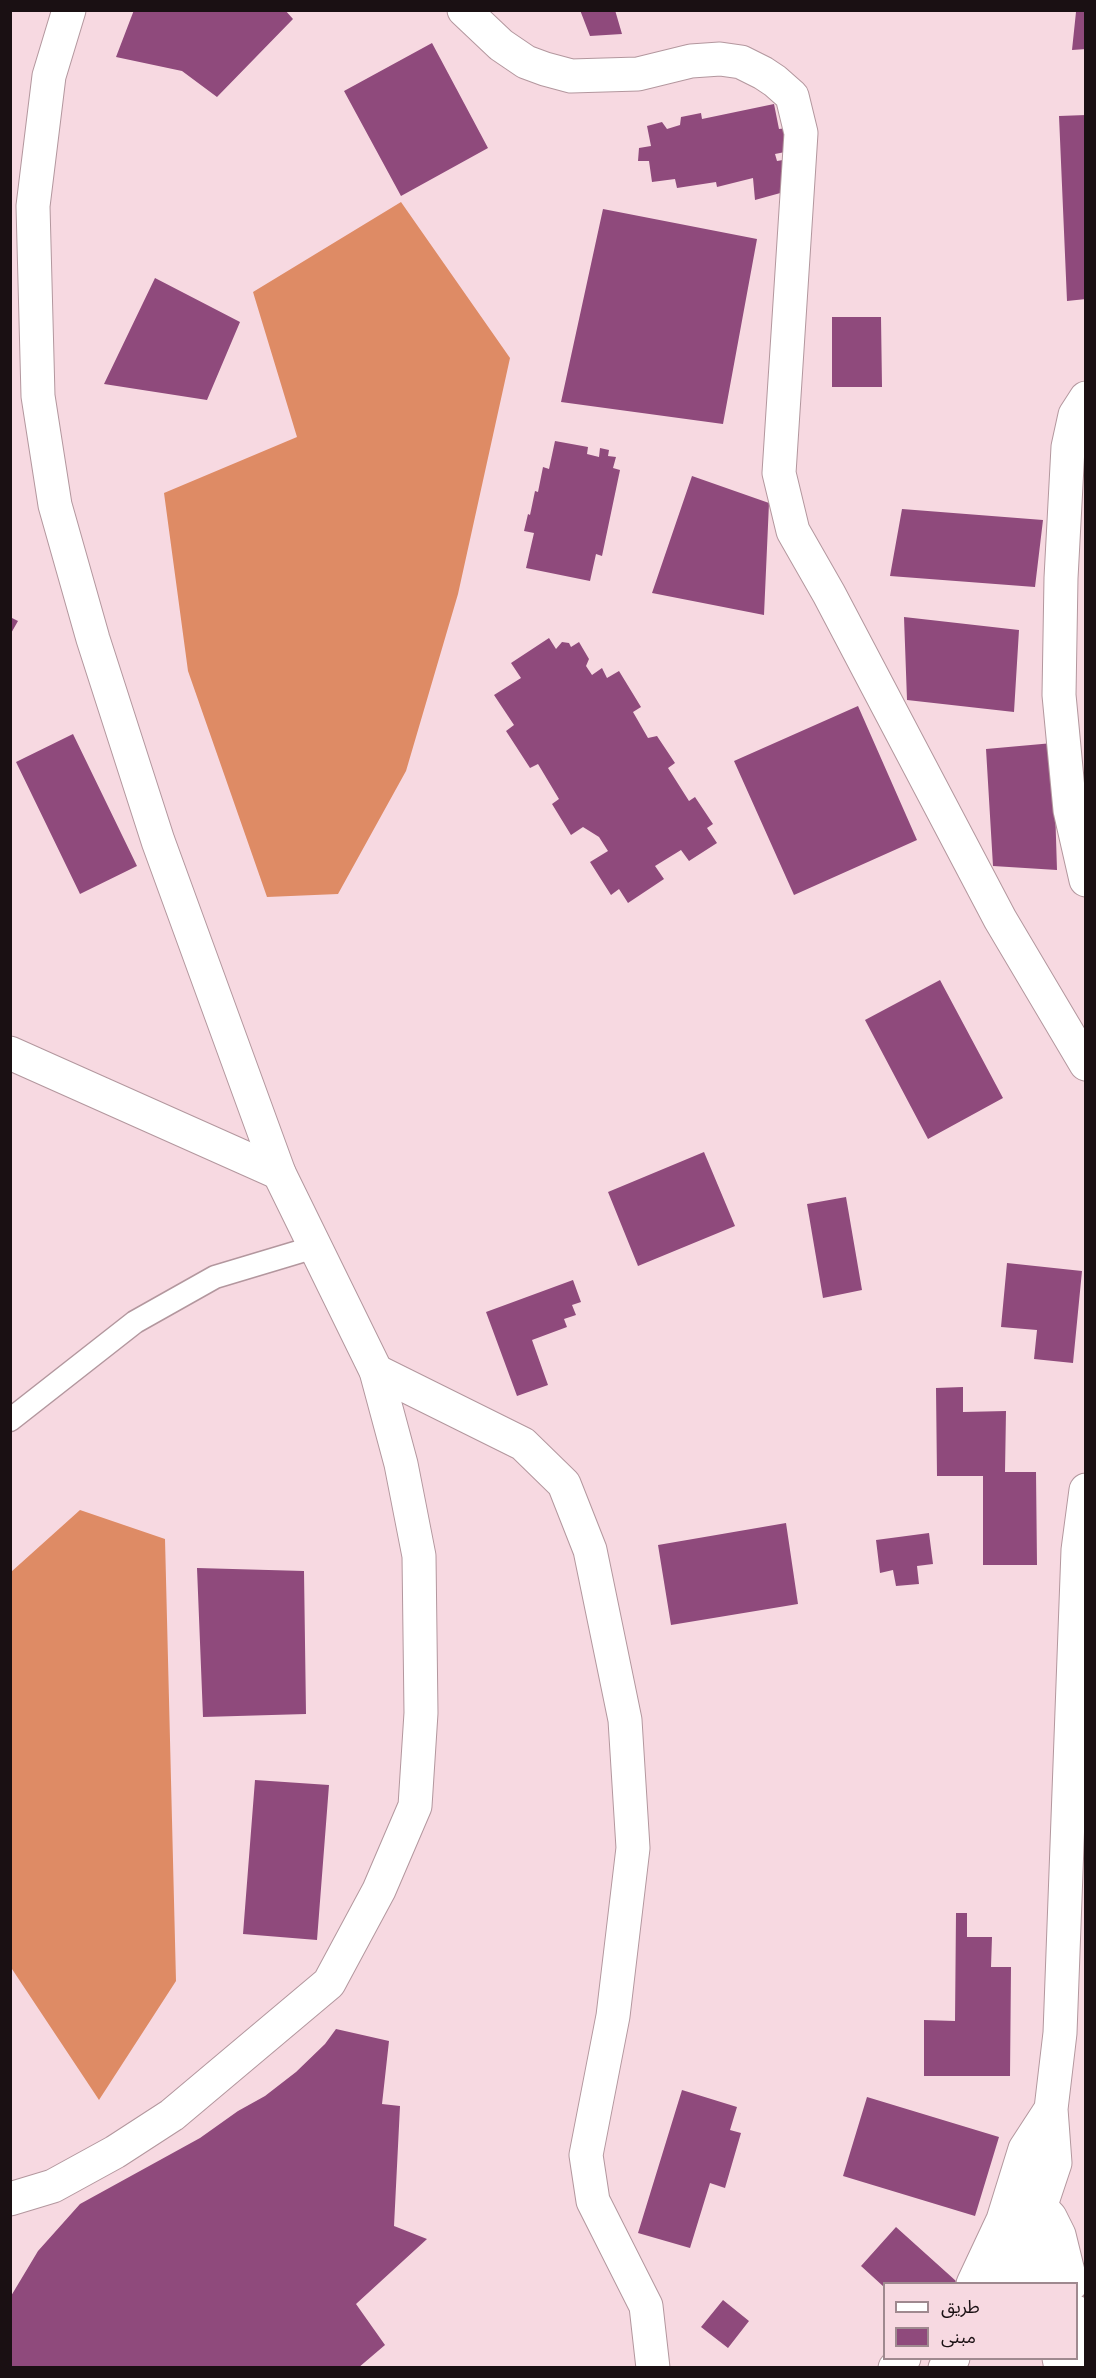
<!DOCTYPE html>
<html>
<head>
<meta charset="utf-8">
<style>
  body { margin:0 }
  #map { position:relative; width:1096px; height:2378px; overflow:hidden; background:#f7d9e1; font-family:Georgia,"Noto Sans Arabic",serif }
  canvas { display:block }
  .frame { position:absolute; inset:0; border:12px solid #1a1013; pointer-events:none }
  .legend { position:absolute; left:883px; top:2282px; width:195px; height:78px; box-sizing:border-box; background:#f7d9e1; border:2px solid #9f898f; margin:0; padding:8px 10px; list-style:none; font-size:18px; color:#1a1013 }
  .legend li { display:flex; align-items:center; gap:12px; height:30px }
  .legend b { width:30px; border:2px solid #9f898f }
</style>
</head>
<body>
<div id="map">
<canvas width="1096" height="2378"></canvas>
<div class="frame"></div>
<ul class="legend">
<li><b style="height:8px;background:#fff"></b>طريق</li>
<li><b style="height:16px;background:#8f4a7c"></b>مبنى</li>
</ul>
</div>
<script>
const ctx = document.querySelector('canvas').getContext('2d');
ctx.lineJoin = 'round';
function fill(path, color) { ctx.fillStyle = color; ctx.fill(path, 'evenodd'); }
const toPath = rows => new Path2D(rows.map(r => 'M' + r).join(''));
function trace(path, color, width, dash) { ctx.strokeStyle = color; ctx.lineWidth = width; ctx.lineCap = dash ? 'butt' : 'round'; ctx.setLineDash(dash || []); ctx.stroke(path); }
const forest = toPath([
  [401,202,510,358,458,594,406,771,338,894,267,897,188,671,164,493,297,437,253,292],
  [80,1510,165,1539,176,1981,99,2100,10,1966,11,1572]
]);
const building = toPath([
  [134,10,285,10,293,19,217,97,182,71,116,57],
  [580,10,615,10,622,34,590,36],
  [1076,12,1086,12,1086,49,1072,50],
  [432,43,488,148,401,196,344,91],
  [774,104,779,129,787,128,790,151,775,154,777,161,783,160,784,192,755,200,753,178,717,187,716,182,677,188,675,179,652,182,649,161,638,161,639,148,651,146,647,126,662,122,667,129,680,125,681,117,701,113,702,119],
  [1086,115,1086,299,1067,301,1059,116],
  [603,209,757,239,723,424,561,402],
  [155,278,240,322,207,400,104,384],
  [832,317,881,317,882,387,832,387],
  [555,441,588,447,587,454,599,457,600,448,609,450,608,456,616,457,613,468,620,470,602,556,596,554,590,581,526,568,534,533,524,531,528,514,530,515,535,491,538,492,543,467,549,469],
  [692,476,769,503,764,615,652,593],
  [902,509,1043,520,1035,587,890,576],
  [10,617,18,621,10,635],
  [904,617,1019,630,1014,712,907,700],
  [549,638,556,649,562,642,569,643,571,647,579,642,589,659,586,666,592,675,602,668,607,678,619,671,641,707,633,712,648,738,657,736,675,763,668,768,689,801,695,797,713,824,707,828,717,843,689,861,681,850,655,866,664,879,628,903,619,889,611,895,590,862,608,851,599,837,583,827,571,835,552,804,559,799,538,764,530,768,506,731,514,725,494,695,521,678,511,663],
  [858,706,917,840,794,895,734,761],
  [73,734,137,866,80,894,16,762],
  [1053,743,1057,870,993,866,986,749],
  [940,980,1003,1098,928,1139,865,1020],
  [704,1152,735,1226,638,1266,608,1192],
  [846,1197,862,1290,823,1298,807,1204],
  [1007,1263,1082,1271,1073,1363,1034,1359,1037,1330,1001,1327],
  [573,1280,581,1302,572,1305,576,1315,564,1319,567,1327,532,1340,548,1385,517,1396,486,1312],
  [963,1387,963,1412,1006,1411,1005,1472,1036,1472,1037,1565,983,1565,983,1476,937,1476,936,1388],
  [786,1523,798,1604,671,1625,658,1545],
  [929,1533,933,1564,917,1566,919,1584,896,1586,893,1570,880,1573,876,1540],
  [197,1568,304,1571,306,1714,203,1717],
  [255,1780,329,1785,317,1940,243,1934],
  [956,1913,967,1913,967,1937,992,1937,991,1967,1011,1967,1010,2076,924,2076,924,2020,955,2021],
  [336,2029,389,2041,382,2104,400,2106,394,2226,427,2239,356,2304,385,2345,358,2368,10,2368,11,2296,38,2251,80,2204,200,2138,238,2111,265,2096,296,2072,325,2044],
  [682,2090,737,2107,730,2130,741,2133,725,2188,710,2183,690,2248,638,2233],
  [867,2097,999,2137,975,2216,843,2176],
  [896,2227,956,2281,954,2284,884,2284,884,2287,861,2266],
  [723,2300,749,2321,728,2348,701,2327]
]);
const service = toPath([
  [10,1420,135,1322,215,1277,315,1247]
]);
const minor = toPath([
  [464,10,501,45,526,62,545,69,571,76,638,74,691,61,720,59,741,62,763,73,775,81,792,96,801,133,779,473,793,531,829,594,1000,919,1086,1064],
  [1086,398,1075,415,1068,447,1061,578,1059,695,1070,810,1086,880],
  [10,1053,279,1173],
  [376,1371,523,1444,564,1484,590,1550,625,1720,633,1848,613,2016,586,2155,593,2201,646,2306,653,2368]
]);
const tertiary = toPath([
  [10,2199,53,2186,115,2152,172,2115,329,1983,379,1890,415,1806,421,1713,419,1556,401,1464,376,1371,279,1173,158,841,93,639,55,505,38,396,33,206,49,76,69,10]
]);
const secondary = toPath([
  [1030,2195,1050,2217,1059,2235,1071,2284],
  [1019,2231,1026,2238,1035,2256,1041,2284],
  [973,2284,1003,2220,1025,2149,1051,2109],
  [1007,2284,1041,2205,1055,2163,1051,2109,1060,2033,1078,1550,1086,1490],
  [1076,2312,1086,2359],
  [1059,2358,1061,2368],
  [895,2368,904,2358],
  [945,2368,953,2358]
]);
fill(forest, '#de8b65');
fill(building, '#8f4a7c');
trace(service, '#b3979e', 25);
trace(minor, '#b3979e', 35);
trace(tertiary, '#b3979e', 35);
trace(secondary, '#b3979e', 35);
trace(service, '#fff', 22);
trace(minor, '#fff', 33);
trace(tertiary, '#fff', 33);
trace(secondary, '#fff', 33);
</script>
</body>
</html>
